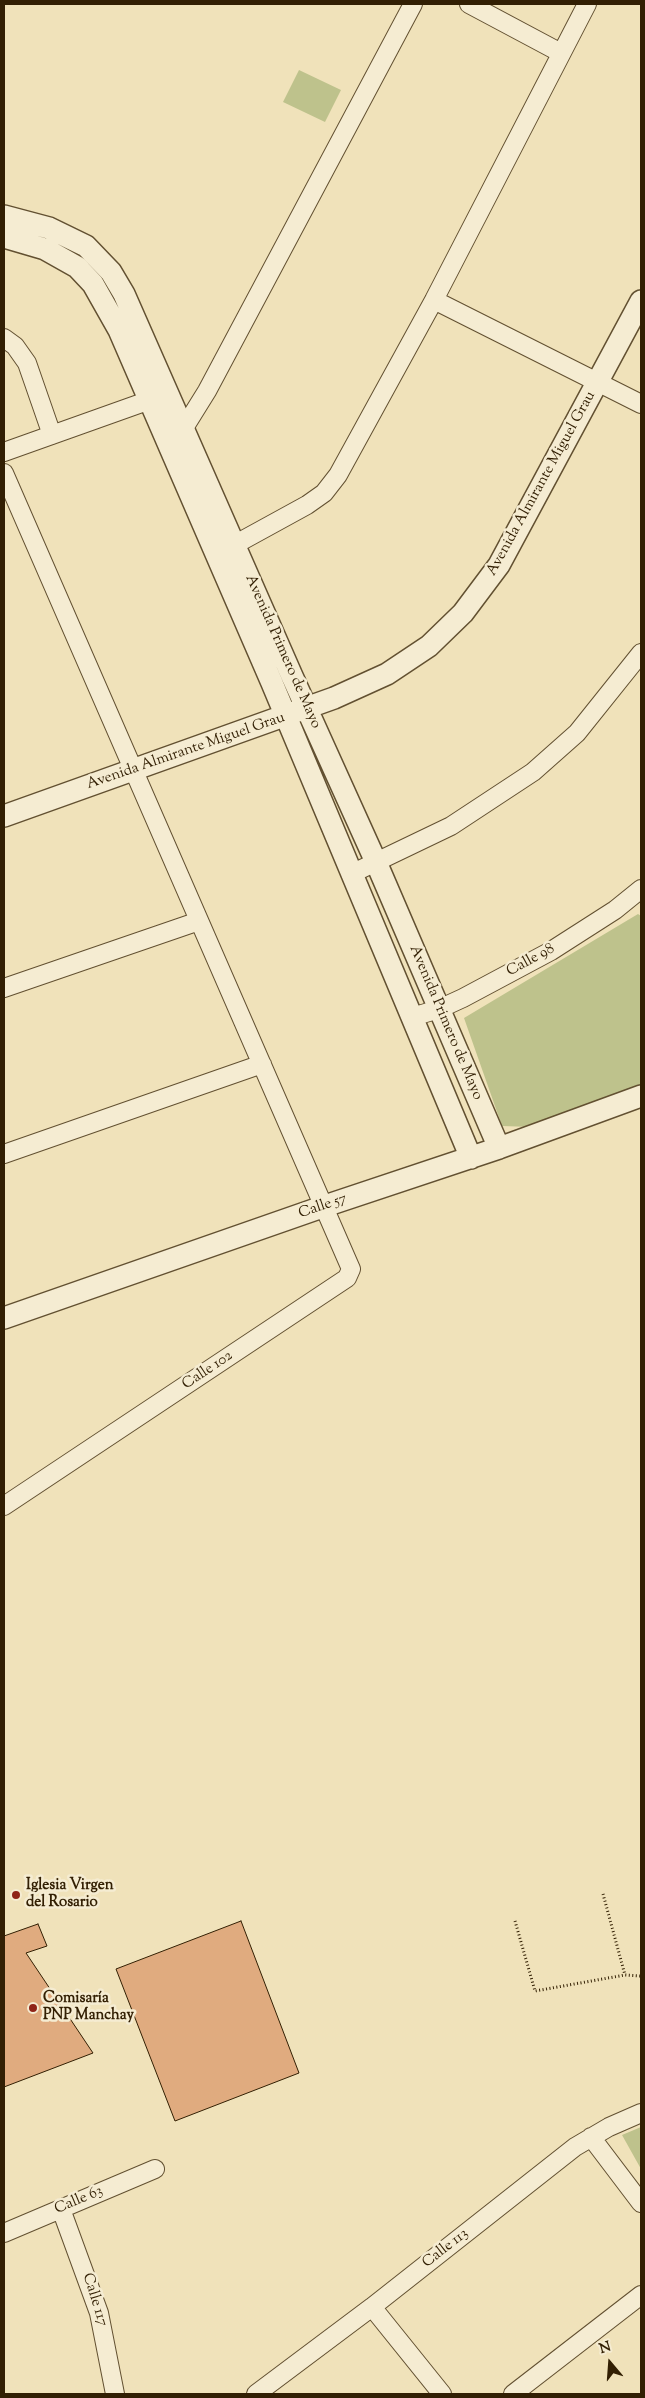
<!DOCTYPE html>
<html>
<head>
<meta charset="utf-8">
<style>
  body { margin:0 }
  #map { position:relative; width:645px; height:2398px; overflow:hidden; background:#f0e2ba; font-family:"Sorts Mill Goudy",serif }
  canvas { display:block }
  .frame { position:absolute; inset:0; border:5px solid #321f03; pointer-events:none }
  .north { position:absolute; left:585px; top:2338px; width:50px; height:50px; -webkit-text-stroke:4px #f5ecd2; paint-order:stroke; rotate:342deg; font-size:14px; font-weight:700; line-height:20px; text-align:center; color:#321f03 }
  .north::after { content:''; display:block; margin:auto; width:18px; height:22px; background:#321f03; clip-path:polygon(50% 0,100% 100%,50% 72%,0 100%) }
</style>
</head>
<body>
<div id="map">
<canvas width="645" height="2398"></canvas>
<div class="frame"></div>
<div class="north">N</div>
</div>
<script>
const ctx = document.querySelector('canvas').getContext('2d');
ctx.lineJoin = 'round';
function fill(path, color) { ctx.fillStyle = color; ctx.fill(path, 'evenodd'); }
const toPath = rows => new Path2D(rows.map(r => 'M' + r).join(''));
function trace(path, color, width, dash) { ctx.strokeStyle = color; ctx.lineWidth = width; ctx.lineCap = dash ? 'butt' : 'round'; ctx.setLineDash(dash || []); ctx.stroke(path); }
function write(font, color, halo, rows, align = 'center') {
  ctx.font = font + ' "Sorts Mill Goudy",serif'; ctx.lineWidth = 5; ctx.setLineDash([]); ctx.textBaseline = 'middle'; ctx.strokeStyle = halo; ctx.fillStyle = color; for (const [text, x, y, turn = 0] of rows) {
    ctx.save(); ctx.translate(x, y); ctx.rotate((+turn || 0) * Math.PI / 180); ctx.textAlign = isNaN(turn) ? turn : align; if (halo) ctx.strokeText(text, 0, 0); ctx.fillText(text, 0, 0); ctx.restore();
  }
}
const green = toPath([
  [299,70,341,90,325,122,283,102],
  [638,914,641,916,641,1086,532,1127,502,1126,464,1018],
  [641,2127,641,2169,622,2135]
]);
const building = toPath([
  [241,1921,299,2073,175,2121,116,1969,241,1921],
  [38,1924,47,1946,26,1953,93,2053,4,2087,4,1936,38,1924]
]);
const path = toPath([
  [603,1894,625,1975],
  [515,1921,535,1991,625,1975,641,1976]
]);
const minor = toPath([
  [469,4,561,53],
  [434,300,641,404],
  [4,338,15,346,27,363,52,435],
  [184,428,207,391,413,4],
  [4,452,150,400],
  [4,473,351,1269,347,1278,4,1506],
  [234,545,307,505,324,493,338,475,434,300,587,4],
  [351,874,451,826,533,772,577,733,641,653],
  [4,988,199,921],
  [412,1017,439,1009,463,998,551,951,615,910,641,889],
  [4,1154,262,1064],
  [591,2137,641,2203],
  [61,2209,99,2313,115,2394],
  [4,2233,155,2169],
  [372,2307,442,2394],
  [256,2394,372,2307,575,2147,609,2127,641,2113],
  [513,2394,641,2295]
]);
const tertiary = toPath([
  [4,216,49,228,86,246,111,272,124,294,292,676,376,862,499,1148],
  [4,237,45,249,77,267,93,284,119,330,272,683,471,1158],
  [4,816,334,698,387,674,429,646,463,613,499,565,641,301],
  [4,1318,325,1206,499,1148,641,1096]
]);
const markers = [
  [16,1895,5,"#8f2418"],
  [33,2008,5,"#8f2418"]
];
const streetNames = [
  ["Avenida Almirante Miguel Grau",542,484,-61],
  ["Avenida Primero de Mayo",282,652,66],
  ["Avenida Almirante Miguel Grau",186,752,-19],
  ["Calle 98",531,961,-29],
  ["Avenida Primero de Mayo",445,1023,67],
  ["Calle 57",323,1207,-19],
  ["Calle 102",208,1371,-34],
  ["Calle 63",79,2201,-23],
  ["Calle 113",446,2249,-38],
  ["Calle 117",94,2300,73]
];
const poiNames = [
  ["Iglesia Virgen",26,1886],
  ["del Rosario",26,1903],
  ["Comisaría",43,1999],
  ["PNP Manchay",43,2016]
];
fill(green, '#bec28c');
fill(building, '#e0ab7f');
trace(building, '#321f03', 1);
trace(minor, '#625031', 20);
trace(tertiary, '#625031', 24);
trace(path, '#321f03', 3, [1, 2.5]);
trace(minor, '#f5ecd2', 18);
trace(tertiary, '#f5ecd2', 21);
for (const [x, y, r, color] of markers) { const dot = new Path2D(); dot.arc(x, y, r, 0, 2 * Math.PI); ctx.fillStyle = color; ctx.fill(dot); trace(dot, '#f5ecd2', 2); }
write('15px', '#321f03', '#f5ecd2', streetNames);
write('bold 15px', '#321f03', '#f5ecd2', poiNames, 'left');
</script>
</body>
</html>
